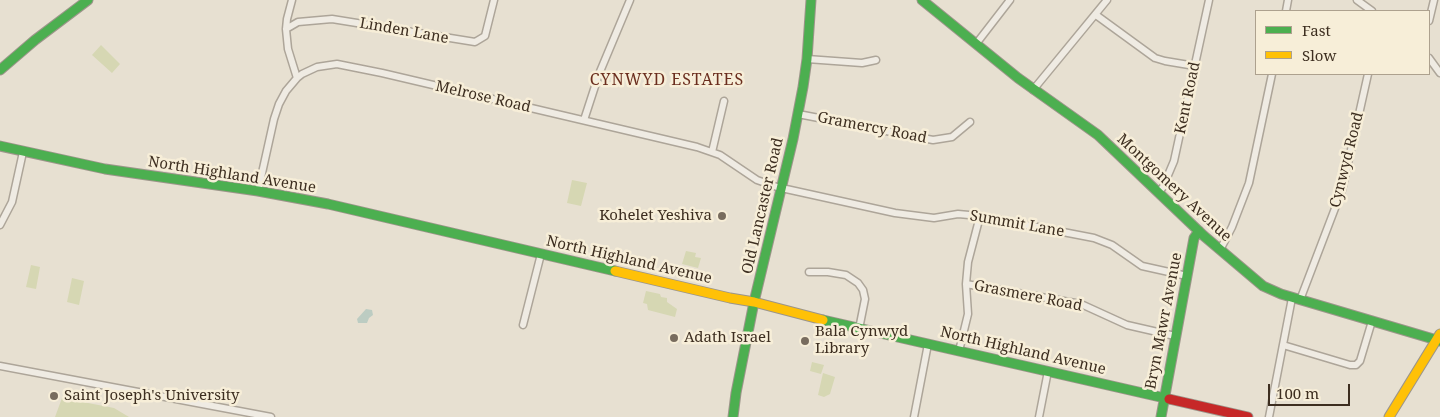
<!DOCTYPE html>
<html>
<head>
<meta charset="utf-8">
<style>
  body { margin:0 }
  #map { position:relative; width:1440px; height:417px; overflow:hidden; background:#e7e0d1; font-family:"Noto Serif",serif }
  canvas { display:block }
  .legend { position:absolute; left:1255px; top:10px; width:175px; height:65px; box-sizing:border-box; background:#f7eed8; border:1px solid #ada18e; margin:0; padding:6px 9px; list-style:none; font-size:15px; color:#3d2e20 }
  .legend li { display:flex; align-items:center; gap:10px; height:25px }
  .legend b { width:25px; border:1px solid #ada18e }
  .scale { position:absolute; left:1268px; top:384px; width:82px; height:22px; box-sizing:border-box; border:2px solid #3d2e20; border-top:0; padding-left:6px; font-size:15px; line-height:18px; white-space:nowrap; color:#3d2e20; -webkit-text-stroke:4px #f7eed8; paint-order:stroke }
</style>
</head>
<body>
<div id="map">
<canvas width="1440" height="417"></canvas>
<ul class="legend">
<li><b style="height:6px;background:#4caf50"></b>Fast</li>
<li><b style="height:6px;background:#ffc107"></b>Slow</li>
</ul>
<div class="scale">100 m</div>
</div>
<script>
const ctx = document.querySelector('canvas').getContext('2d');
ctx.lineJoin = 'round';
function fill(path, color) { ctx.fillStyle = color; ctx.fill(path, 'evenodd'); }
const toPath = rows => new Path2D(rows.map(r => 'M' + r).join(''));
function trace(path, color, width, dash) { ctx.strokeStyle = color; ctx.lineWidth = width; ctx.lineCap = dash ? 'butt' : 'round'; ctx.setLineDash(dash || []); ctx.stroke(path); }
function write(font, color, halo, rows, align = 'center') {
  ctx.font = font + ' "Noto Serif",serif'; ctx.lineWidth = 5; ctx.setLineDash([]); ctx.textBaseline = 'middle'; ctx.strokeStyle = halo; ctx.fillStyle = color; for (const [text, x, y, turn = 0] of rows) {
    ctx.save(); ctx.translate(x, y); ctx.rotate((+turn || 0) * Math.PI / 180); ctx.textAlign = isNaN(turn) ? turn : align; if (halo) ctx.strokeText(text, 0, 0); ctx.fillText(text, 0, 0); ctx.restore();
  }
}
const green = toPath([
  [101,45,120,64,112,73,92,55],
  [572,180,587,183,581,206,567,203],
  [686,251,696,253,695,257,701,258,698,268,682,264],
  [31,265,40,267,36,289,26,287],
  [72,278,84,281,79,305,67,302],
  [646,291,660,294,661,297,667,298,667,302,677,309,675,317,648,310,647,304,643,303],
  [812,362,824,365,821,374,810,371],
  [823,373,835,377,830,394,824,397,818,395],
  [62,398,114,408,129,417,55,417]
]);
const water = toPath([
  [366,309,372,310,373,315,369,318,367,323,358,323,357,319]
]);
const street = toPath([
  [292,0,287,19,286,29,288,49,297,78],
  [1357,0,1372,11],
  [1286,11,1288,0],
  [1096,15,1155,58,1165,61,1195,66],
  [1429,21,1434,0],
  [286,29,298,22,332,19,475,42,485,36,494,0],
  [976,44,1010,0],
  [1429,58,1440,73],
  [807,59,862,63,876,60],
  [1033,90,1107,0],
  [798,114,933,140,952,137,970,122],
  [584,120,599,74,630,0],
  [712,152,724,101],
  [258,191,274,119,279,104,286,91,297,78,302,74,317,67,337,64,382,73,697,147,720,155,757,180,777,187,895,213,934,218,958,214,980,216,1094,238,1112,245,1142,266,1187,276],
  [1158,193,1163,187,1174,161,1209,0],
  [0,225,12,202,23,152],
  [1220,250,1232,227,1249,183,1272,74],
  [809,272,828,272,846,275,858,283,863,290,865,299,859,329],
  [966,284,1081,304,1127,325,1175,336],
  [1300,300,1342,190,1368,74],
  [523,325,541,254],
  [1283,345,1350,365,1356,365,1360,361,1372,321],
  [959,351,968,314,966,284,968,262,980,216],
  [0,366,271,417],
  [914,417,928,344],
  [1039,417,1048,371],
  [1269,417,1292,298]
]);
const fast = toPath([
  [922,0,1018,78,1098,135,1204,236,1263,286,1281,294,1440,341],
  [0,70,35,40,88,0],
  [0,146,105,169,258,191,328,204,615,271],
  [823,320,1169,399],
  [733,417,736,393,754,302,793,139,803,87,807,59,811,0],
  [1161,417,1194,238,1199,231]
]);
const slow = toPath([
  [615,271,730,298,754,302,823,320],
  [1389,417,1440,334]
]);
const jam = toPath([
  [1169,399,1248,417]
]);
const markers = [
  [722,216,5,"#786c5e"],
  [674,338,5,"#786c5e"],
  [805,341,5,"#786c5e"],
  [54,396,5,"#786c5e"]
];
const streetNames = [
  ["Linden Lane",404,31,10],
  ["Melrose Road",483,97,13],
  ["Kent Road",1188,98,-78],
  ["Gramercy Road",872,128,11],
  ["Cynwyd Road",1347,160,-76],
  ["North Highland Avenue",232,175,9],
  ["Montgomery Avenue",1174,188,43],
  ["Old Lancaster Road",763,206,-77],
  ["Summit Lane",1017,224,10],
  ["North Highland Avenue",629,260,13],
  ["Grasmere Road",1028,296,11],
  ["Bryn Mawr Avenue",1164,321,-79],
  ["North Highland Avenue",1023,351,13]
];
const poiNames = [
  ["Kohelet Yeshiva",712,216,"right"],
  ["Bala Cynwyd",815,332],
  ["Library",815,349],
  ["Adath Israel",684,338],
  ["Saint Joseph's University",64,396]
];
const neighbourhoodNames = [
  ["CYNWYD ESTATES",667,80]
];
fill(green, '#d6d7b3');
fill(water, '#bcccc2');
trace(street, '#ada599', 9);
trace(fast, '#9c958a', 11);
trace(slow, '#9c958a', 11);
trace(jam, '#9c958a', 11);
trace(street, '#efebe3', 6);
trace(fast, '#4caf50', 9);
trace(slow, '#ffc107', 9);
trace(jam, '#c62828', 9);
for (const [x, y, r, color] of markers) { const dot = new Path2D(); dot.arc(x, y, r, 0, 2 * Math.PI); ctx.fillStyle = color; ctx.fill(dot); trace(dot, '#f7eed8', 2); }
write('15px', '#3d2e20', '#f7eed8', streetNames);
write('15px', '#3d2e20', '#f7eed8', poiNames, 'left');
ctx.letterSpacing = '1px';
write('16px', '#6b2e1e', '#f7eed8', neighbourhoodNames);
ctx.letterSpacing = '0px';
</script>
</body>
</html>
